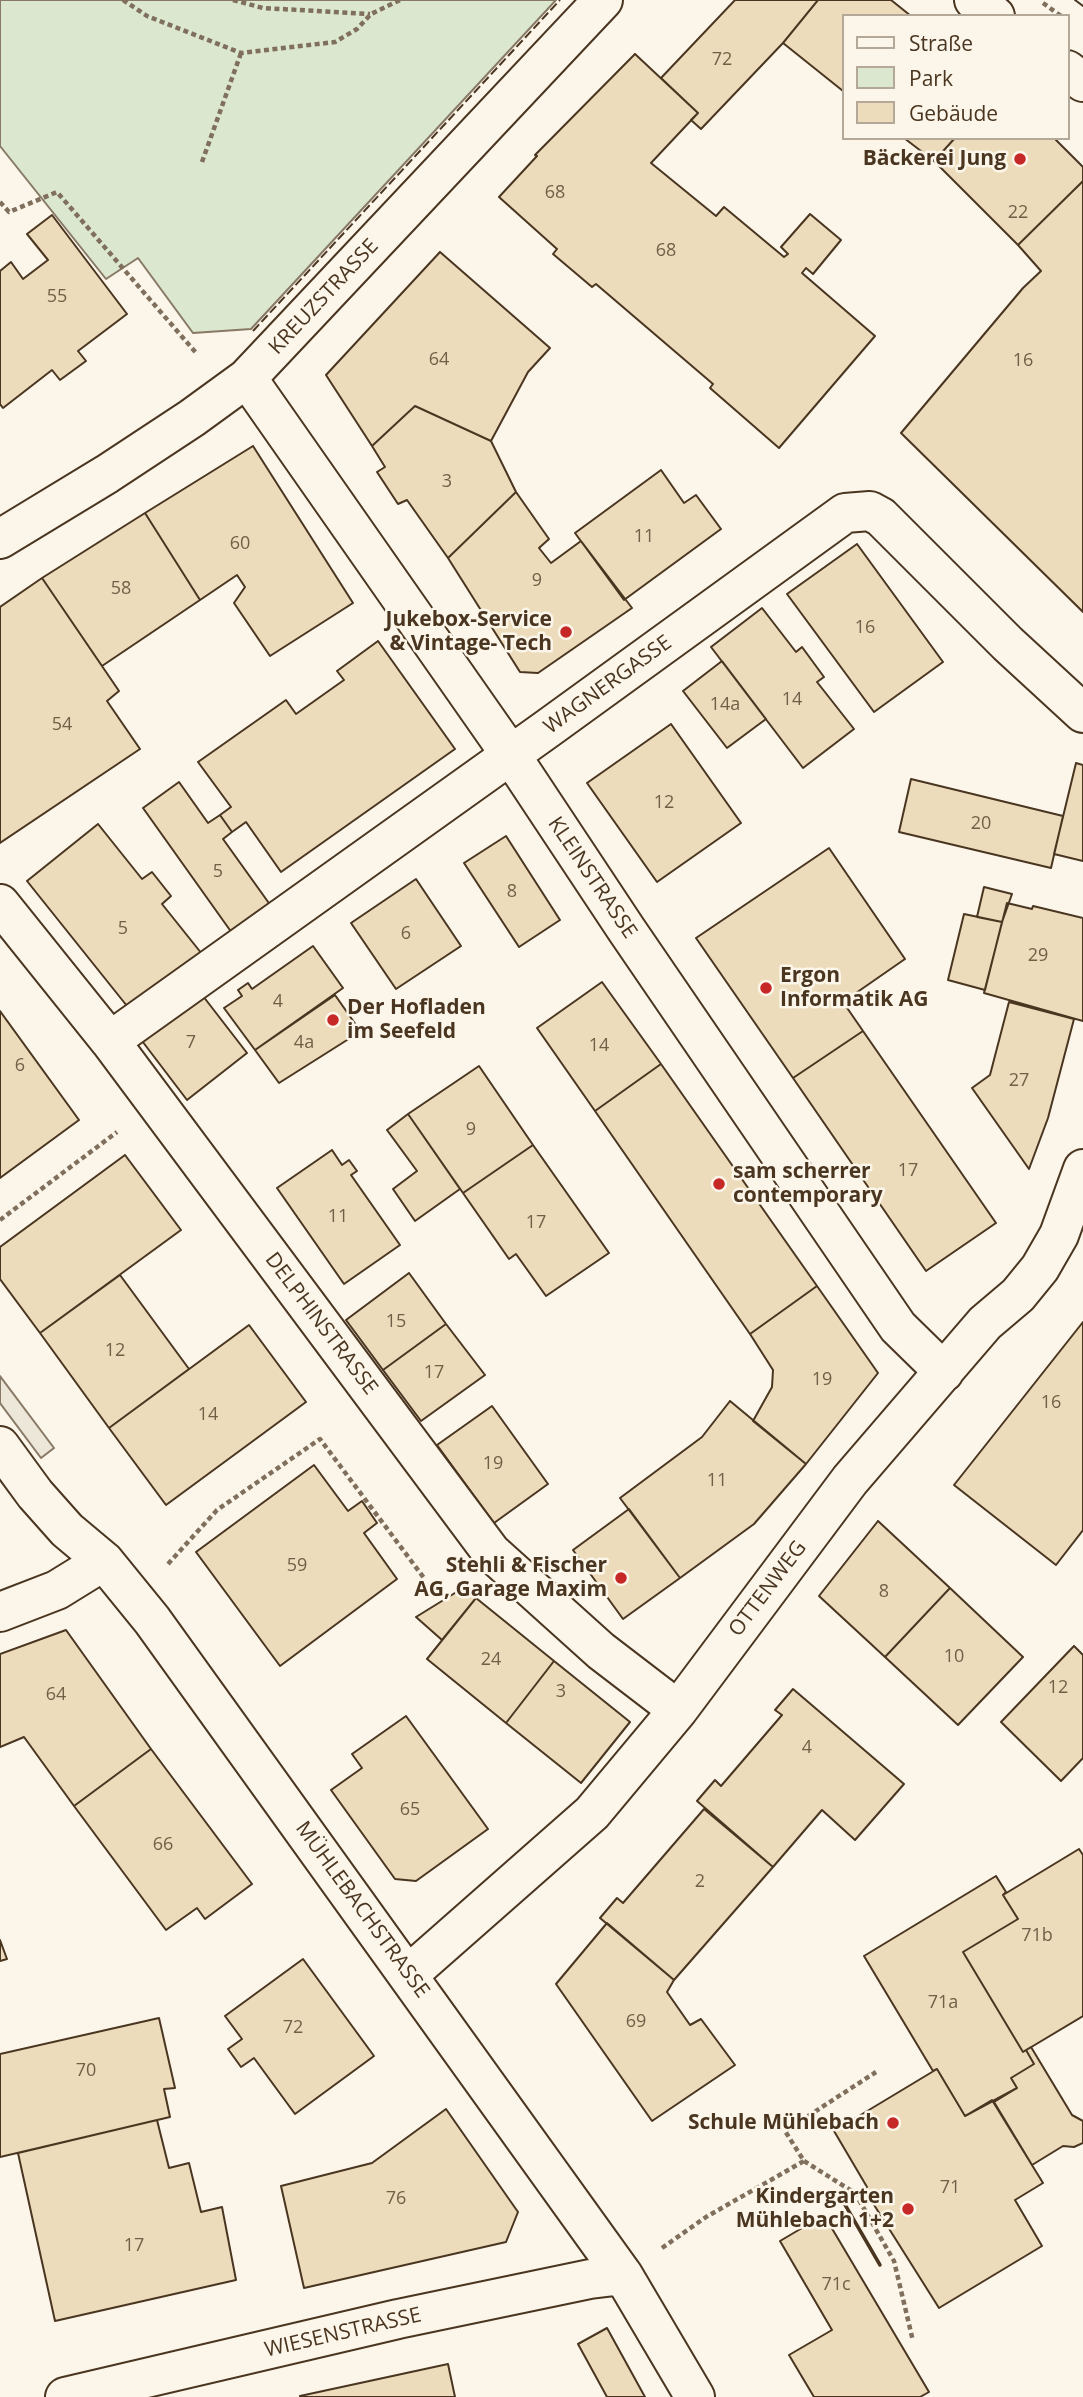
<!DOCTYPE html>
<html>
<head>
<meta charset="utf-8">
<style>
  body { margin:0 }
  #map { position:relative; width:1083px; height:2397px; overflow:hidden; background:#fbf6e9; font-family:"Open Sans",sans-serif }
  canvas { display:block }
  .legend { position:absolute; left:842px; top:14px; width:228px; height:126px; box-sizing:border-box; background:#fbf6e9; border:2px solid #b4a999; margin:0; padding:9px 12px; list-style:none; font-size:21px; color:#4a3520 }
  .legend li { display:flex; align-items:center; gap:14px; height:35px }
  .legend b { width:35px; border:2px solid #b4a999 }
</style>
</head>
<body>
<div id="map">
<canvas width="1083" height="2397"></canvas>
<ul class="legend">
<li><b style="height:9px;background:#fbf6e9"></b>Straße</li>
<li><b style="height:19px;background:#dce7d0"></b>Park</li>
<li><b style="height:19px;background:#ecdcbc"></b>Gebäude</li>
</ul>
</div>
<script>
const ctx = document.querySelector('canvas').getContext('2d');
ctx.lineJoin = 'round';
function fill(path, color) { ctx.fillStyle = color; ctx.fill(path, 'evenodd'); }
const toPath = rows => new Path2D(rows.map(r => 'M' + r).join(''));
function trace(path, color, width, dash) { ctx.strokeStyle = color; ctx.lineWidth = width; ctx.lineCap = dash ? 'butt' : 'round'; ctx.setLineDash(dash || []); ctx.stroke(path); }
function write(font, color, halo, rows, align = 'center') {
  ctx.font = font + ' "Open Sans",sans-serif'; ctx.lineWidth = 5; ctx.setLineDash([]); ctx.textBaseline = 'middle'; ctx.strokeStyle = halo; ctx.fillStyle = color; for (const [text, x, y, turn = 0] of rows) {
    ctx.save(); ctx.translate(x, y); ctx.rotate((+turn || 0) * Math.PI / 180); ctx.textAlign = isNaN(turn) ? turn : align; if (halo) ctx.strokeText(text, 0, 0); ctx.fillText(text, 0, 0); ctx.restore();
  }
}
const green = toPath([
  [0,0,556,0,251,329,193,333,138,258,106,279,0,146,0,0]
]);
const parking = toPath([
  [0,1376,54,1448,41,1458,0,1403,0,1376]
]);
const building = toPath([
  [735,0,818,0,783,43,701,129,691,120,698,113,661,78,735,0],
  [818,0,891,0,911,16,843,16,843,91,783,43,818,0],
  [635,54,698,113,651,163,716,216,724,207,784,257,788,254,781,247,810,214,841,240,813,274,806,268,802,273,875,336,779,448,710,388,713,384,596,284,592,287,553,254,557,249,499,197,537,156,535,155,635,54],
  [904,138,955,138,934,161,904,138],
  [955,138,1054,138,1083,167,1083,181,1018,245,934,161,955,138],
  [1083,181,1083,612,901,433,1023,288,1041,271,1018,245,1083,181],
  [52,215,127,314,78,351,86,361,60,380,52,370,3,408,0,404,0,271,11,262,23,279,48,260,27,234,52,215],
  [440,252,550,348,528,372,491,441,415,406,372,446,326,375,440,252],
  [415,406,491,441,516,492,448,558,407,500,398,504,377,472,385,467,372,446,415,406],
  [253,446,353,603,270,656,234,603,245,587,237,575,200,600,145,513,253,446],
  [661,470,684,503,696,495,721,529,624,600,575,533,661,470],
  [516,492,549,539,539,548,551,563,581,541,632,608,538,673,520,672,448,558,516,492],
  [145,513,200,600,102,666,42,578,145,513],
  [857,544,943,662,874,712,787,594,857,544],
  [42,578,119,691,107,701,140,749,0,843,0,607,42,578],
  [762,608,796,652,802,647,824,677,817,682,854,729,803,768,711,647,762,608],
  [378,641,455,749,281,872,246,822,232,832,220,815,231,807,198,762,286,700,296,714,344,680,337,671,378,641],
  [722,661,766,719,727,748,683,691,722,661],
  [671,724,741,823,657,882,587,783,671,724],
  [1076,763,1083,765,1083,861,1054,854,1076,763],
  [911,779,1063,816,1051,868,899,832,911,779],
  [179,782,208,823,220,815,232,832,223,839,271,906,232,933,143,808,179,782],
  [98,824,142,879,152,872,171,896,162,904,202,954,131,1011,27,881,98,824],
  [506,836,560,920,519,947,464,863,506,836],
  [829,848,905,959,843,1002,863,1031,793,1078,696,938,829,848],
  [416,879,461,946,396,989,351,923,416,879],
  [984,887,1012,894,1002,922,977,917,984,887],
  [1007,903,1032,909,1033,906,1083,918,1083,1021,984,993,1007,903],
  [964,914,1002,922,985,990,948,980,964,914],
  [313,946,343,988,255,1050,224,1008,242,996,238,990,248,983,252,989,313,946],
  [602,982,661,1064,595,1111,537,1028,602,982],
  [196,987,247,1053,187,1100,136,1033,196,987],
  [335,995,356,1025,355,1035,279,1083,255,1050,335,995],
  [1009,1002,1074,1019,1048,1118,1029,1169,972,1088,990,1075,1009,1002],
  [0,1011,79,1120,0,1178,0,1011],
  [863,1031,996,1223,926,1271,793,1078,863,1031],
  [661,1064,817,1286,750,1334,595,1111,661,1064],
  [479,1066,533,1145,463,1193,408,1114,479,1066],
  [408,1114,460,1189,415,1221,393,1189,417,1171,387,1130,408,1114],
  [533,1145,609,1253,546,1296,516,1254,509,1259,463,1193,533,1145],
  [332,1150,342,1165,349,1160,357,1171,351,1175,400,1245,344,1284,277,1188,332,1150],
  [125,1155,181,1230,40,1333,0,1279,0,1247,125,1155],
  [409,1273,446,1324,383,1370,346,1320,409,1273],
  [120,1275,189,1369,109,1428,40,1333,120,1275],
  [817,1286,878,1373,806,1464,753,1421,772,1387,773,1370,750,1334,817,1286],
  [1083,1322,1083,1530,1056,1565,954,1485,1083,1322],
  [446,1324,485,1375,421,1421,383,1370,446,1324],
  [249,1325,306,1402,166,1505,109,1428,249,1325],
  [730,1401,806,1464,754,1524,680,1578,620,1498,702,1437,730,1401],
  [492,1406,548,1484,494,1523,437,1445,492,1406],
  [314,1465,348,1511,362,1501,377,1523,364,1533,397,1579,280,1666,196,1552,314,1465],
  [629,1509,680,1578,623,1619,573,1550,629,1509],
  [878,1521,950,1588,885,1657,819,1596,878,1521],
  [463,1588,476,1598,442,1640,416,1617,463,1588],
  [950,1588,1023,1657,958,1725,885,1657,950,1588],
  [476,1598,554,1661,506,1723,427,1659,476,1598],
  [66,1630,151,1749,74,1806,24,1737,0,1747,0,1654,66,1630],
  [1074,1646,1083,1655,1083,1758,1061,1781,1001,1722,1074,1646],
  [554,1661,630,1722,581,1783,506,1723,554,1661],
  [793,1689,904,1784,855,1840,822,1810,773,1867,697,1801,715,1780,721,1786,782,1715,775,1710,793,1689],
  [406,1716,488,1829,416,1881,395,1879,331,1790,362,1768,352,1754,406,1716],
  [151,1749,252,1884,205,1919,197,1908,166,1930,74,1806,151,1749],
  [704,1809,773,1867,674,1980,600,1918,617,1898,623,1903,704,1809],
  [1079,1849,1083,1855,1083,2016,1023,2052,963,1952,1018,1919,1003,1895,1079,1849],
  [996,1876,1006,1892,1003,1895,1018,1919,963,1952,1023,2052,1026,2050,1034,2064,1011,2078,1017,2088,965,2116,937,2069,933,2071,864,1956,996,1876],
  [607,1923,674,1980,667,1992,690,2025,701,2019,735,2065,652,2121,556,1984,607,1923],
  [0,1940,7,1959,0,1961,0,1940],
  [303,1959,374,2056,295,2114,254,2058,241,2067,228,2049,242,2039,225,2016,303,1959],
  [159,2018,175,2088,164,2089,170,2117,0,2157,0,2054,159,2018],
  [1031,2047,1072,2115,1083,2121,1083,2143,1074,2147,1063,2146,1032,2165,994,2102,1017,2088,1011,2078,1034,2064,1026,2050,1031,2047],
  [937,2069,965,2116,992,2100,1043,2183,1015,2200,1042,2246,939,2308,864,2189,867,2187,834,2131,937,2069],
  [446,2109,518,2212,506,2242,304,2288,281,2186,372,2163,446,2109],
  [157,2120,169,2168,189,2163,201,2212,222,2207,236,2280,55,2321,18,2153,157,2120],
  [824,2215,929,2392,920,2397,814,2397,789,2355,832,2330,780,2241,824,2215],
  [607,2328,645,2397,607,2397,578,2344,607,2328],
  [448,2364,455,2397,300,2397,300,2396,448,2364]
]);
const path = toPath([
  [123,0,147,16,241,53,335,42,357,29,371,14,400,0],
  [233,0,263,8,370,14],
  [1043,3,1061,16],
  [202,162,241,53],
  [0,202,9,212,57,192,197,354],
  [0,1220,117,1132],
  [168,1564,217,1510,320,1439,424,1578],
  [804,2161,855,2193,894,2261,913,2341],
  [662,2248,706,2217,804,2161,785,2131,876,2072]
]);
const minor = toPath([
  [247,378,510,754,626,929,898,1327,944,1372],
  [0,539,107,474,192,418,247,378,603,0],
  [0,904,110,1041,491,1552,601,1651,678,1710],
  [110,1041,547,729,845,513,870,511,881,517,1008,644,1083,713],
  [0,1446,35,1494,67,1530,104,1561,152,1620,623,2275,695,2397],
  [0,1612,57,1590,104,1561],
  [408,1975,592,1813,678,1710,850,1480,985,1323,1018,1295,1040,1268,1059,1235,1083,1169],
  [65,2397,398,2319,590,2279,623,2275]
]);
const major = toPath([
  [974,0,995,16],
  [1067,70,1083,82]
]);
const tram = toPath([
  [1075,0,1083,6]
]);
const fence = toPath([
  [253,331,560,0]
]);
const wall = toPath([
  [844,2203,880,2265]
]);
const markers = [
  [1020,159,7,"#c62828"],
  [566,632,7,"#c62828"],
  [766,988,7,"#c62828"],
  [333,1020,7,"#c62828"],
  [719,1184,7,"#c62828"],
  [621,1578,7,"#c62828"],
  [893,2123,7,"#c62828"],
  [908,2209,7,"#c62828"]
];
const numberNames = [
  ["72",722,60],
  ["68",555,193],
  ["22",1018,213],
  ["68",666,251],
  ["55",57,297],
  ["64",439,360],
  ["16",1023,361],
  ["3",447,482],
  ["11",644,537],
  ["60",240,544],
  ["9",537,581],
  ["58",121,589],
  ["16",865,628],
  ["14",792,700],
  ["14a",725,705],
  ["54",62,725],
  ["12",664,803],
  ["20",981,824],
  ["5",218,872],
  ["8",512,892],
  ["5",123,929],
  ["6",406,934],
  ["29",1038,956],
  ["4",278,1002],
  ["7",191,1043],
  ["4a",304,1043],
  ["14",599,1046],
  ["6",20,1066],
  ["27",1019,1081],
  ["9",471,1130],
  ["17",908,1171],
  ["11",338,1217],
  ["17",536,1223],
  ["15",396,1322],
  ["12",115,1351],
  ["17",434,1373],
  ["19",822,1380],
  ["16",1051,1403],
  ["14",208,1415],
  ["19",493,1464],
  ["11",717,1481],
  ["59",297,1566],
  ["8",884,1592],
  ["10",954,1657],
  ["24",491,1660],
  ["12",1058,1688],
  ["3",561,1692],
  ["64",56,1695],
  ["4",807,1748],
  ["65",410,1810],
  ["66",163,1845],
  ["2",700,1882],
  ["71b",1037,1936],
  ["71a",943,2003],
  ["69",636,2022],
  ["72",293,2028],
  ["70",86,2071],
  ["71",950,2188],
  ["76",396,2199],
  ["17",134,2246],
  ["71c",836,2285]
];
const poiNames = [
  ["Bäckerei Jung",1006,159],
  ["Jukebox-Service",552,620],
  ["& Vintage- Tech",552,644],
  ["Ergon",780,976,"left"],
  ["Informatik AG",780,1000,"left"],
  ["Der Hofladen",347,1008,"left"],
  ["im Seefeld",347,1032,"left"],
  ["sam scherrer",733,1172,"left"],
  ["contemporary",733,1196,"left"],
  ["Stehli & Fischer",607,1566],
  ["AG, Garage Maxim",607,1590],
  ["Schule Mühlebach",879,2123],
  ["Kindergarten",894,2197],
  ["Mühlebach 1+2",894,2221]
];
const streetNames = [
  ["KREUZSTRASSE",324,297,-47],
  ["WAGNERGASSE",608,685,-36],
  ["KLEINSTRASSE",592,878,56],
  ["DELPHINSTRASSE",321,1324,53],
  ["OTTENWEG",768,1589,-53],
  ["MÜHLEBACHSTRASSE",362,1910,54],
  ["WIESENSTRASSE",343,2333,-13]
];
fill(green, '#dce7d0');
trace(green, '#887966', 2);
fill(parking, '#ede7d9');
trace(parking, '#887966', 2);
fill(building, '#ecdcbc');
trace(building, '#4a3520', 2);
trace(minor, '#4a3520', 42);
trace(major, '#4a3520', 42);
trace(path, '#7f6f5c', 4.5, [5, 3.5]);
trace(minor, '#fbf6e9', 38);
trace(major, '#fbf6e9', 38);
trace(tram, '#4a3520', 2);
trace(fence, '#4a3520', 2, [9, 3.5]);
trace(wall, '#4a3520', 3.5);
for (const [x, y, r, color] of markers) { const dot = new Path2D(); dot.arc(x, y, r, 0, 2 * Math.PI); ctx.fillStyle = color; ctx.fill(dot); trace(dot, '#fbf6e9', 2.5); }
write('18px', '#725f47', null, numberNames);
write('bold 21px', '#4a3520', '#fbf6e9', poiNames, 'right');
write('21px', '#4a3520', '#fbf6e9', streetNames);
</script>
</body>
</html>
